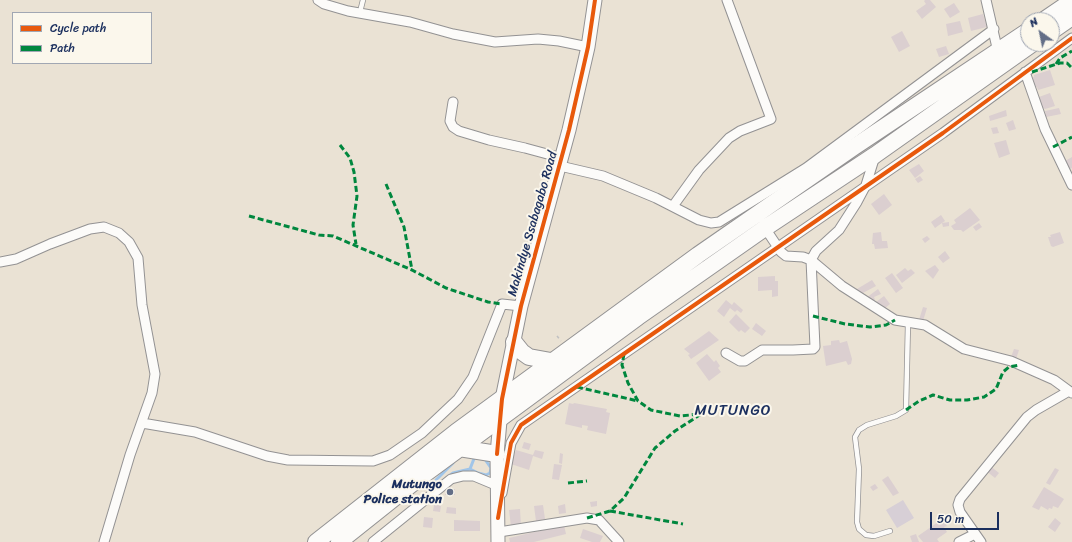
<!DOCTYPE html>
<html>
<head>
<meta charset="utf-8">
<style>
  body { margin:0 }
  #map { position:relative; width:1072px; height:542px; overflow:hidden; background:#eae2d4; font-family:Sriracha,sans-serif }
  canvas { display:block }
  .legend { position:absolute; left:12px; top:12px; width:140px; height:52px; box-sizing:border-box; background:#fbf7ec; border:1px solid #a1a7b3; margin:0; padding:5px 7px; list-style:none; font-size:12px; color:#1b2f5e }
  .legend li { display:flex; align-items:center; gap:8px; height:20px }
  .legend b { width:20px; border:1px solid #a1a7b3 }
  .north { position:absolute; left:1020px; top:12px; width:40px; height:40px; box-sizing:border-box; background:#fbf7ec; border:1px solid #a1a7b3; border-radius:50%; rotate:327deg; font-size:11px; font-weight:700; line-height:16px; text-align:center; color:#1b2f5e }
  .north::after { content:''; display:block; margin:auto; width:14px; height:18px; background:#636e87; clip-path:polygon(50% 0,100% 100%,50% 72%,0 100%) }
  .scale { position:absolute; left:930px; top:512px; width:69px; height:18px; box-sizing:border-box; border:2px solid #1b2f5e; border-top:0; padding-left:5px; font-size:12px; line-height:14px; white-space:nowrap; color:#1b2f5e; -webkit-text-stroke:3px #fbf7ec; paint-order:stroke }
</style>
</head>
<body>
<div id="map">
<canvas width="1072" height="542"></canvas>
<ul class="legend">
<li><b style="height:5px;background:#e8590c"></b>Cycle path</li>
<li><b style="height:5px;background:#00873e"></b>Path</li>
</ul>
<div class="north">N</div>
<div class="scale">50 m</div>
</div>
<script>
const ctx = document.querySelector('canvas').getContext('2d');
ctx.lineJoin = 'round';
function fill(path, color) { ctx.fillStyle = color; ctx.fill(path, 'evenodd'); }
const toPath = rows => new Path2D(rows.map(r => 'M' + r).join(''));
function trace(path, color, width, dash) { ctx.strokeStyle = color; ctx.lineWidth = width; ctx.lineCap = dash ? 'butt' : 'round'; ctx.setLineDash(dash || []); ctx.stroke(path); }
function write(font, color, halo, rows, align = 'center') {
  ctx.font = font + ' Sriracha,sans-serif'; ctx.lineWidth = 4; ctx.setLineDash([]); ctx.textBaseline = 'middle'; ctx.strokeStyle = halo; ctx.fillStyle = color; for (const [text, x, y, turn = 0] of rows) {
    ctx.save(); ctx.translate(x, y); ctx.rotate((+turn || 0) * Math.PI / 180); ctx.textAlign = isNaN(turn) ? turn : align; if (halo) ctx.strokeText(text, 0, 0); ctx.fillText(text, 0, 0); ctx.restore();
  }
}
const industrial = toPath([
  [903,500,914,518,897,528,886,510]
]);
const stream = toPath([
  [470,469,475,456],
  [448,477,453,473,470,469,478,473,486,475,490,473,491,468,484,458],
  [436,480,453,463]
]);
const building = toPath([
  [925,0,930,0,936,7,922,19,916,11,926,4,924,1],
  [954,3,960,12,950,18,944,9],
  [983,14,987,27,971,31,968,18],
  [960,21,963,32,948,36,946,24],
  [902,31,910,46,899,52,891,37],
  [946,46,949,54,939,57,936,49],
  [1050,70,1055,85,1038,90,1037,87,1035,88,1032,78,1034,77,1034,75],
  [1050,93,1055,106,1045,109,1043,108,1039,97],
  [1059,108,1061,114,1046,117,1045,111],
  [1006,110,1007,116,990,121,989,116],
  [1013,120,1016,129,1009,131,1006,123],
  [997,127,999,133,993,134,991,128],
  [1006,140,1010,154,999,158,994,143],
  [1072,157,1072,168,1070,169,1065,161],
  [919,164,924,171,915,178,909,170],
  [920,176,923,180,918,183,915,179],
  [884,194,892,205,879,215,871,204],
  [970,208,980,220,963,232,961,230,954,230,951,226,956,223,954,220],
  [941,215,945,221,942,223,949,222,949,226,943,227,942,223,935,228,931,222],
  [979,223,982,227,976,231,973,227],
  [881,232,882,241,887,241,888,248,875,249,874,244,872,244,873,233],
  [1060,232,1064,243,1053,247,1051,246,1048,237,1051,237,1050,235],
  [927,236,930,239,925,243,922,239],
  [945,251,950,258,943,263,938,257],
  [935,265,939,270,933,279,925,271],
  [905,268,908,271,911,269,915,273,902,283,896,275],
  [892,273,903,288,896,293,885,278],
  [775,276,775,281,778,281,778,296,772,297,772,290,758,291,758,277],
  [872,280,876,286,861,294,857,289],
  [878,289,881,294,874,297,875,300,872,302,866,298],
  [884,296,890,304,884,309,876,302],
  [726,300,732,305,734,302,743,310,741,313,737,310,735,312,730,308,724,317,717,311],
  [923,307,927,308,923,321,919,320],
  [736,314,750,328,745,333,741,330,739,332,729,322],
  [756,323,766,331,762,336,752,329],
  [709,331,719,340,691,359,688,355,690,354,684,349],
  [839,340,840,343,847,341,852,359,851,364,848,365,846,361,826,366,823,346,831,345,831,341],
  [1014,349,1019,350,1016,359,1011,357],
  [707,354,714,362,716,360,720,366,718,368,721,372,709,381,696,363],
  [569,403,573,404,574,403,607,409,606,412,610,413,606,434,587,430,588,426,582,425,582,428,565,424],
  [524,442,531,444,529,450,522,448],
  [516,450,533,455,535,450,544,452,542,459,533,456,529,470,511,464],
  [560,453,563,454,562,464,559,463],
  [554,464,562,465,559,480,552,479],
  [989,465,999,473,995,478,985,470],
  [1055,468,1059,470,1050,485,1046,483],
  [888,476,899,493,893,496,882,480],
  [875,484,878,488,873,491,870,487],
  [445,487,451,487,451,489,455,489,455,495,445,495],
  [1044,487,1064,499,1058,508,1053,506,1052,509,1049,508,1048,510,1041,506,1039,510,1032,507],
  [435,500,439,501,438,505,441,506,440,512,433,511],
  [597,501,597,506,591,507,590,502],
  [565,504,566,513,559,514,558,506],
  [543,505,545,519,536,521,534,506],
  [447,507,456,508,456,514,446,513],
  [520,509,521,526,511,527,509,510],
  [424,517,433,518,432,528,423,527],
  [941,518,947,526,944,527,947,532,937,539,939,542,923,542,918,536,938,522,937,521],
  [1055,518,1061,523,1055,532,1048,527],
  [454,520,480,521,480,531,454,531],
  [564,525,566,534,534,542,510,542,509,538],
  [583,529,603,536,600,542,592,542,580,538],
  [916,534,919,542,912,542,910,536]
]);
const path = toPath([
  [557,336,561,341]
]);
const lane = toPath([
  [360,12,363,0],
  [890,531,874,536,866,535,859,529,857,522,859,469,855,437,859,430,867,425,896,416,906,410,908,323]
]);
const street = toPath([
  [318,0,324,4,348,11,410,22,453,34,495,42,538,39,559,41,588,47],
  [986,0,998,52],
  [1025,72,1045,129,1072,185],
  [453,102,450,121,453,127,459,131,489,140,525,148,562,158],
  [560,166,603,176,656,198,699,220,711,223,719,222,806,168,994,29],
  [673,206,699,170,729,138,740,131,771,119,727,0],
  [765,228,781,252,786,256,803,257,811,260,842,286,895,320,925,325,964,349,1011,361,1054,380,1072,393],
  [0,262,16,259,50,244,90,229,104,227,119,233,129,242,138,258,142,305,155,374,152,393,130,455,104,542],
  [726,353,740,361,745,361,762,350,793,350,813,349,815,347,811,260,816,251,839,230,857,202,866,185,875,156],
  [142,423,195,432,267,456,288,460,373,461,390,455,422,433,458,399,473,377,502,304,521,306],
  [502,493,511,443,521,425,943,133,1072,38],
  [499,532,587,518,599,520,619,542],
  [373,542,451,479,463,476,474,476,498,486],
  [959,542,975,534],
  [981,542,960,512,958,505,960,499,1027,417,1036,410,1069,391]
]);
const secondary = toPath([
  [498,542,497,454,502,399,521,306,569,130,588,47,595,0]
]);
const highway = toPath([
  [1044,20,1072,1],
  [1052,31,1072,17],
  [514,342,522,352,529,357,551,361],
  [459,448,497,454],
  [316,542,456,432,698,255,854,147,1028,31],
  [339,542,418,479,638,317,765,228,875,155,1032,44]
]);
const quiet = toPath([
  [1056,64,1060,58,1072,51],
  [1032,72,1060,63,1067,63,1072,68],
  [340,145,350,158,354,172,357,196,353,225,356,244],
  [1053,147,1072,137],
  [386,184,404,227,412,270],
  [249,216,319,235,333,236,412,270,446,288,488,302,502,304],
  [813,316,845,324,870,327,886,325,895,320],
  [624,354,622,365,628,383,638,401,651,410,680,416,700,414],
  [577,387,638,401],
  [906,410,919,401,933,395,950,400,967,400,984,397,996,389,1003,372,1009,367,1020,365],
  [568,483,587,481],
  [610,511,683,524],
  [587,518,610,511,624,498,655,448,675,431,712,407]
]);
const cycleway = toPath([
  [497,454,502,399,521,306,569,130,588,47,595,0],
  [498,518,511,443,521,425,943,133,1072,38]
]);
const markers = [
  [450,492,4,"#636e87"]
];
const streetNames = [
  ["Makindye Ssabagabo Road",533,224,-74]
];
const poiNames = [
  ["Mutungo",442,485],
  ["Police station",442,500]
];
const quarterNames = [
  ["MUTUNGO",733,411]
];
fill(industrial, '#d7cfd6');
trace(stream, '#a1c5e8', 3);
fill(building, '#dbcfd0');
trace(lane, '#939293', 6);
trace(street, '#939293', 11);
trace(secondary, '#939293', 15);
trace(highway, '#939293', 18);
trace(path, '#c0c0c2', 1.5, [3, 3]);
trace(lane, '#fcfbf9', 4.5);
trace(street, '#fcfbf9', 9);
trace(secondary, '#fcfbf9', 13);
trace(highway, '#fcfbf9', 16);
trace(quiet, '#00873e', 3, [6, 3]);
trace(cycleway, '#e8590c', 4);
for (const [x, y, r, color] of markers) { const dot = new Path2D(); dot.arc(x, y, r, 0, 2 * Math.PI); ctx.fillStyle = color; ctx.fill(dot); trace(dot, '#fbf7ec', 1.5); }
write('13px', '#1b2f5e', '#fbf7ec', streetNames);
write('bold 13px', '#1b2f5e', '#fbf7ec', poiNames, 'right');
ctx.letterSpacing = '1px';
write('15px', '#1b2f5e', '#fbf7ec', quarterNames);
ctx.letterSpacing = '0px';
</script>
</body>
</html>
